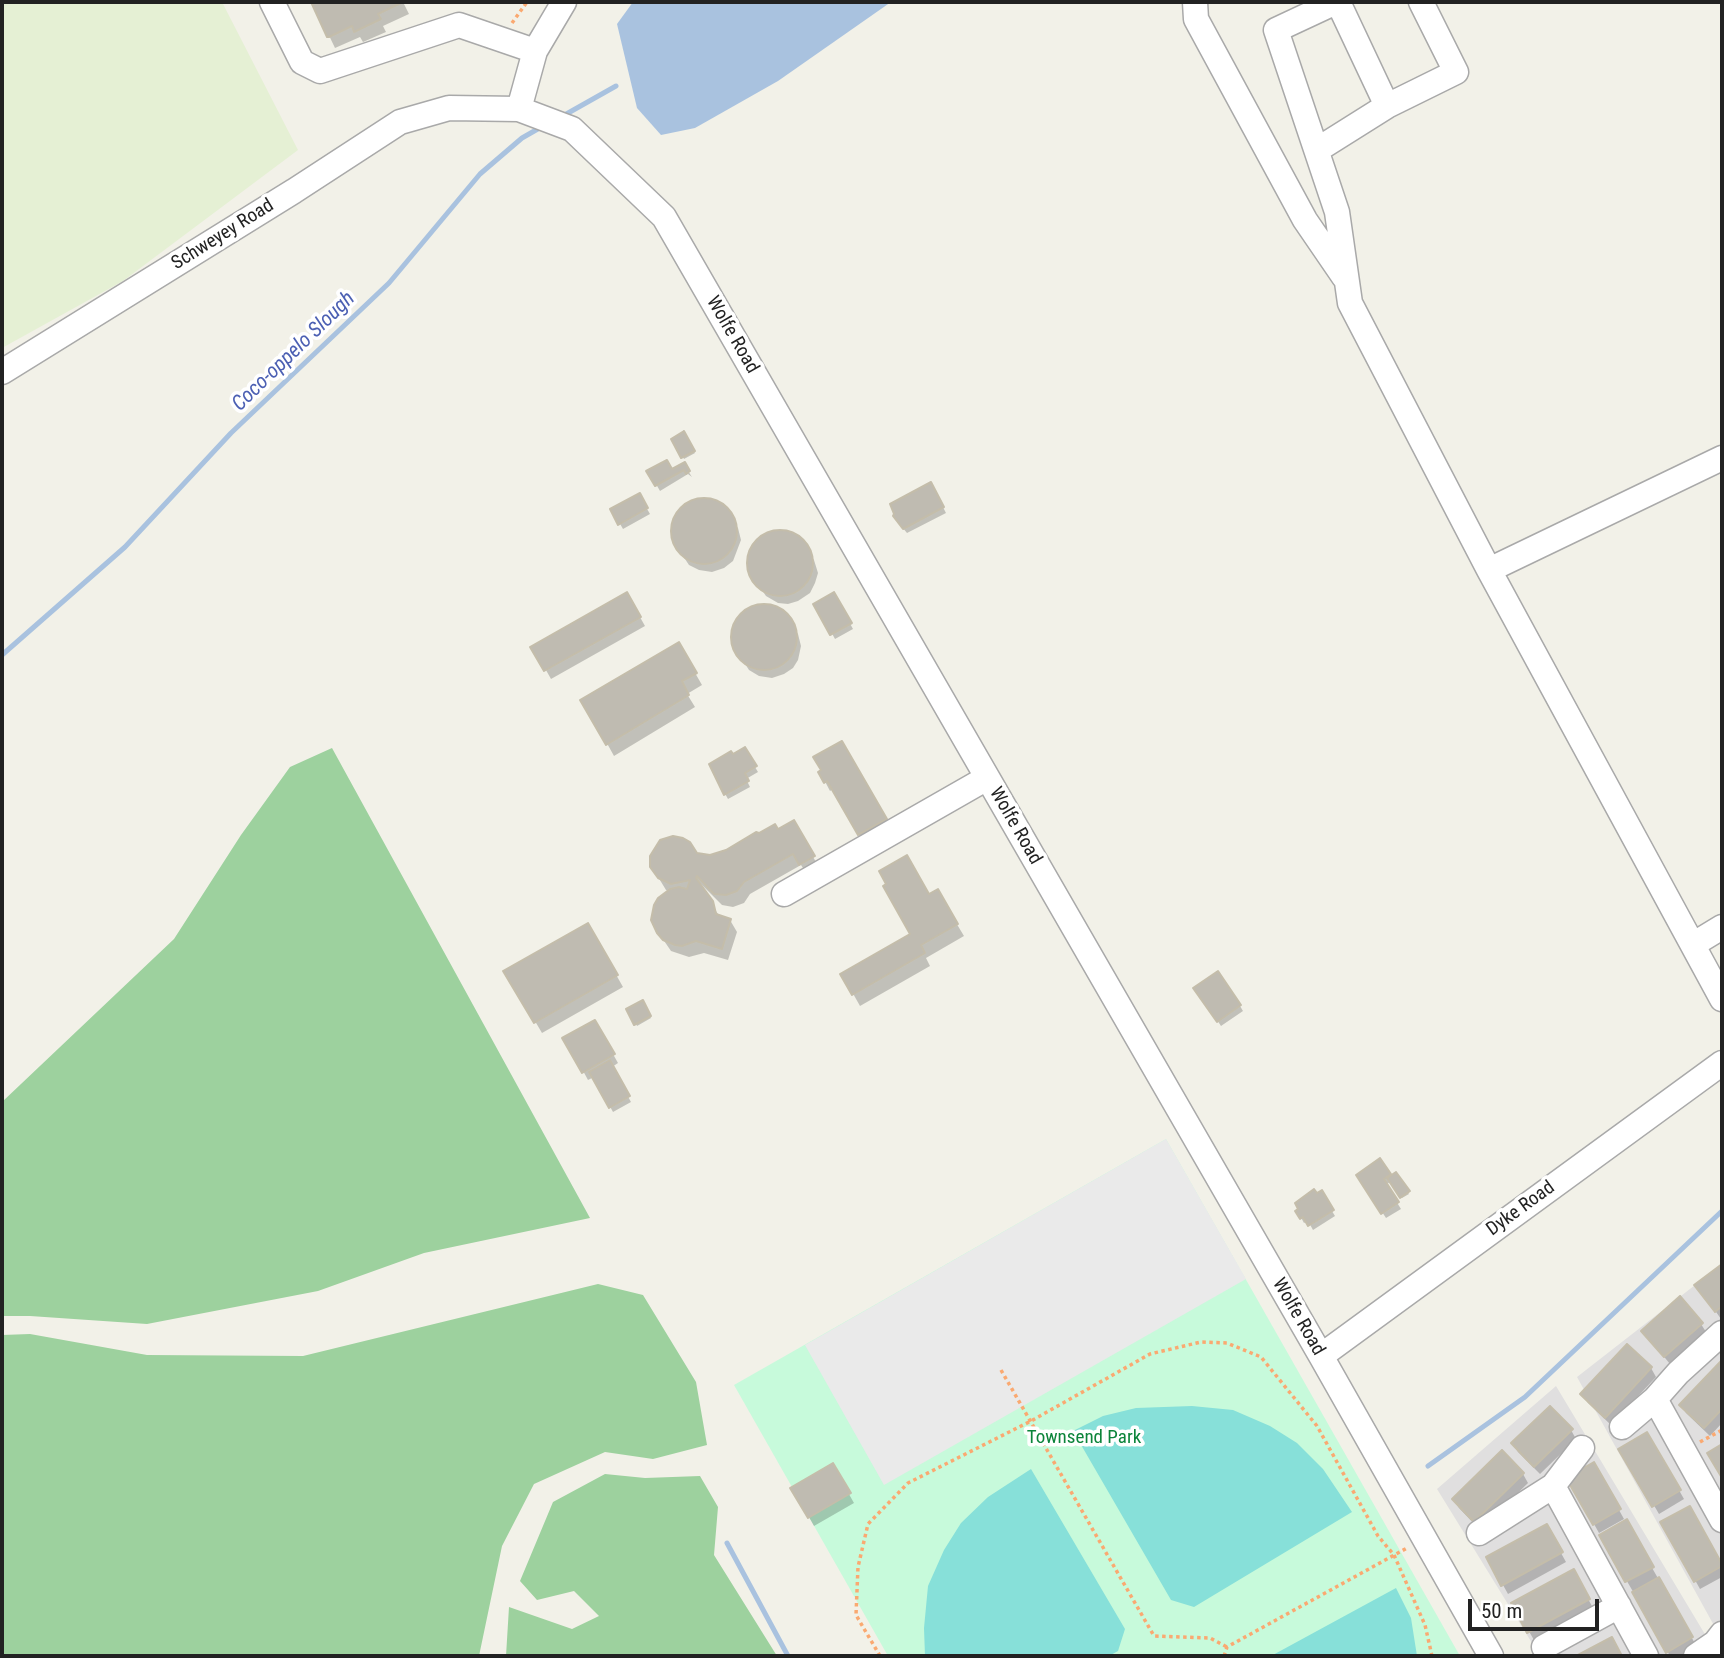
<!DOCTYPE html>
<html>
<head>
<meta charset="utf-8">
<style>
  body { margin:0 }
  #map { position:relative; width:1724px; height:1658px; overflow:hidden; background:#f2f1e8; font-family:"Roboto Condensed",sans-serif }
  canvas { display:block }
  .frame { position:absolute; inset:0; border:4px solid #222; pointer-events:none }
  .scale { position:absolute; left:1468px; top:1599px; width:131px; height:32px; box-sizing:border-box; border:4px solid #222; border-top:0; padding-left:9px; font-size:21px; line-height:24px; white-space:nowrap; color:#222; -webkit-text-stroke:5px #fff; paint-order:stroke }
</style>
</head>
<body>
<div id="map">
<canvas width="1724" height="1658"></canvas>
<div class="frame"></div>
<div class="scale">50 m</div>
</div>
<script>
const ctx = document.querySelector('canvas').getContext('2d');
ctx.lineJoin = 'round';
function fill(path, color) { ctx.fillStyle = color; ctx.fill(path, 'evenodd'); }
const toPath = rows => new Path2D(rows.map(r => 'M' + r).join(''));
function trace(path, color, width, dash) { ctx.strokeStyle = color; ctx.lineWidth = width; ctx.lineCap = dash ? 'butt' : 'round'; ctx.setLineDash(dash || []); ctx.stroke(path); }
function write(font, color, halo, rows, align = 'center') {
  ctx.font = font + ' "Roboto Condensed",sans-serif'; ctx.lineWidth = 7; ctx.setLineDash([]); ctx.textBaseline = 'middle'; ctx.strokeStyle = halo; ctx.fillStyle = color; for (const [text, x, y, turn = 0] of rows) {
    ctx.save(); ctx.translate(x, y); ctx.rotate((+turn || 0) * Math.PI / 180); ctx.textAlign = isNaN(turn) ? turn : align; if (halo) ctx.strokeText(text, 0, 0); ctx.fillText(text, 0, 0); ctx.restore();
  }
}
const residential = toPath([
  [1722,1264,1722,1640,1577,1377],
  [1556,1386,1718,1656,1540,1656,1437,1489]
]);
const farmland = toPath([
  [2,2,222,2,298,150,123,281,2,348]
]);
const forest = toPath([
  [332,748,590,1218,424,1253,318,1291,147,1324,30,1316,2,1316,2,1102,174,939,241,835,290,767],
  [598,1284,643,1295,696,1382,707,1445,653,1459,605,1452,534,1484,502,1546,479,1656,2,1656,2,1335,30,1334,147,1355,303,1356],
  [605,1474,645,1478,700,1476,718,1507,714,1555,777,1656,506,1656,509,1607,572,1629,599,1616,574,1591,537,1600,520,1581,553,1502]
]);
const park = toPath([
  [1166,1139,1460,1656,888,1656,734,1385]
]);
const pitch = toPath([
  [1192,1406,1233,1410,1270,1426,1297,1443,1323,1469,1352,1512,1194,1607,1171,1600,1073,1431,1103,1416,1136,1408],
  [1031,1469,1125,1629,1118,1651,1109,1656,925,1656,924,1628,928,1586,944,1550,961,1523,988,1497],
  [1396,1588,1411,1618,1417,1656,1271,1656]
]);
const parking = toPath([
  [1166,1139,1246,1279,884,1485,805,1345]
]);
const water = toPath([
  [633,2,891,2,778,81,695,128,661,135,637,108,617,24]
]);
const shadow = toPath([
  [313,2,403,2,409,14,383,26,386,32,363,42,360,37,335,48],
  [684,434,695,453,684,459,673,439],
  [684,465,692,477,688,474,660,491,649,472,671,472],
  [931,484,946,513,907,533,897,521],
  [639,495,650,514,623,529,612,510],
  [703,500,713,501,725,509,738,528,741,540,733,561,724,568,712,572,699,570,689,565,675,544,672,533,674,520,679,512,691,503],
  [775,533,790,534,800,539,814,560,818,573,815,583,810,593,798,601,788,604,778,603,766,596,752,576,749,567,751,552,756,544,765,537],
  [627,594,645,626,551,679,533,647],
  [834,594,853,629,835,639,816,604],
  [763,606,773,607,786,614,798,634,801,646,798,660,793,668,784,674,772,678,759,676,749,670,736,650,733,638,735,626,740,617,752,608],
  [679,645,702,685,687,694,695,707,614,756,583,700],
  [841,743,890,828,864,843,833,789,830,791,820,772],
  [744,749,758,772,746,779,750,787,728,799,712,771],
  [793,822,820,869,808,876,801,865,750,894,744,903,733,907,722,905,699,882,698,884,720,917,730,920,737,932,728,960,704,953,689,957,671,951,658,932,670,892,666,890,652,867,696,854,710,857,778,831],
  [889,885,929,897,937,891,964,936,926,958,930,966,860,1006,842,974,912,935],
  [588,925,623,987,542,1033,506,972],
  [1199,993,1240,1006,1243,1011,1221,1026],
  [642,1003,651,1018,637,1026,629,1010],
  [595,1022,618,1063,612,1067,631,1102,613,1112,594,1077,588,1080,565,1038],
  [1380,1161,1391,1178,1396,1174,1409,1194,1402,1198,1391,1181,1386,1185,1401,1209,1386,1218,1358,1175],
  [1321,1193,1335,1216,1313,1230,1308,1221,1304,1223,1298,1212],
  [1722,1266,1722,1319,1721,1319,1697,1285],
  [1701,1324,1706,1332,1670,1364,1643,1331],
  [1722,1363,1722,1423,1710,1436,1686,1413,1681,1405],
  [1651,1368,1656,1377,1611,1425,1588,1403,1583,1394],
  [1571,1430,1576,1439,1540,1474,1518,1452,1513,1444],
  [1647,1434,1684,1499,1659,1514,1621,1449],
  [1502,1453,1523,1474,1528,1483,1480,1530,1459,1508,1454,1500],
  [1594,1465,1624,1519,1599,1533,1569,1479],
  [833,1466,854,1503,814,1526,793,1489],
  [1689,1508,1722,1567,1722,1577,1700,1589,1663,1523],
  [1626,1522,1697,1647,1680,1656,1670,1656,1601,1536],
  [1546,1526,1566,1562,1508,1594,1488,1558],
  [1573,1571,1593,1608,1534,1640,1513,1604]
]);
const stream = toPath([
  [561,117,616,86],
  [2,655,125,547,231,433,389,283,480,174,522,138,543,126],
  [1428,1466,1525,1397,1722,1211],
  [727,1543,788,1656]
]);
const building = toPath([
  [311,2,403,2,378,14,381,19,354,32,352,26,329,37,327,37,311,2],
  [684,431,695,451,681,458,671,439,684,431],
  [667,460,672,469,685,462,690,471,686,474,684,470,655,486,646,471,667,460],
  [931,482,944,507,903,529,893,516,894,514,890,504,931,482],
  [640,493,648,508,618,525,610,509,640,493],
  '671 531a33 33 0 1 1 66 0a33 33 0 1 1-66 0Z',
  '747 563a33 33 0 1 1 66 0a33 33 0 1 1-66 0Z',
  [627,592,641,617,544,671,530,647,627,592],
  [834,592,852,623,830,635,813,604,834,592],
  '731 637a33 33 0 1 1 66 0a33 33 0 1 1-66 0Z',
  [679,642,697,673,682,681,689,695,606,745,580,700,679,642],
  [842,741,887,819,858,835,827,781,824,783,818,772,821,770,813,757,842,741],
  [745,747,757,766,745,773,749,781,724,795,709,764,731,751,733,754,745,747],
  [794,820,815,856,799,865,793,854,744,882,737,891,726,895,714,894,697,876,696,878,713,901,716,914,731,919,722,949,696,941,682,946,675,945,663,940,657,933,651,920,654,905,658,898,670,889,679,887,687,889,690,880,671,884,658,878,650,867,650,856,660,840,673,836,683,838,690,842,697,853,710,855,726,850,756,832,759,833,775,824,778,829,794,820],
  [907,855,929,894,938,889,958,924,921,945,925,953,852,995,840,974,910,934,883,886,886,884,879,871,907,855],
  [588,923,618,975,534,1023,503,971,588,923],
  [1218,971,1241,1005,1217,1022,1193,988,1218,971],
  [643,1000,651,1016,634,1025,626,1009,643,1000],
  [595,1020,615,1054,582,1073,562,1038,595,1020],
  [610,1060,630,1096,609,1108,589,1072,610,1060],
  [1380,1158,1391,1174,1384,1179,1399,1202,1381,1214,1356,1175,1380,1158],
  [1396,1172,1410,1191,1400,1198,1387,1178,1396,1172],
  [1314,1189,1317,1193,1322,1190,1334,1210,1308,1226,1303,1217,1300,1219,1295,1211,1298,1209,1295,1203,1314,1189],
  [1722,1264,1722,1306,1715,1312,1694,1285,1722,1264],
  [1680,1296,1703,1323,1664,1357,1641,1331,1680,1296],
  [1627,1344,1652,1367,1605,1418,1580,1394,1627,1344],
  [1722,1360,1722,1409,1704,1428,1679,1405,1722,1360],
  [1550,1406,1573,1429,1534,1467,1511,1443,1550,1406],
  [1647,1432,1681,1490,1652,1507,1618,1449,1647,1432],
  [1722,1444,1722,1478,1707,1453,1722,1444],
  [1502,1450,1524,1473,1474,1522,1452,1499,1502,1450],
  [1594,1462,1621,1509,1593,1525,1566,1478,1594,1462],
  [833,1463,851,1493,808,1518,790,1488,833,1463],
  [1690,1506,1722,1564,1722,1566,1694,1582,1660,1522,1690,1506],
  [1627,1519,1654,1567,1625,1582,1599,1535,1627,1519],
  [1547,1524,1563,1552,1501,1586,1486,1557,1547,1524],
  [1574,1569,1590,1599,1527,1633,1511,1603,1574,1569],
  [1659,1577,1693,1637,1666,1653,1632,1592,1659,1577],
  [1612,1637,1622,1656,1576,1656,1612,1637]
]);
const path = toPath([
  [512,23,527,2],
  [1001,1370,1154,1636,1210,1638,1227,1647],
  [1700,1442,1722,1430],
  [880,1656,856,1615,858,1567,868,1524,908,1483,1031,1421,1150,1354,1201,1342,1227,1343,1261,1357,1317,1426,1378,1536,1394,1555,1425,1625,1432,1656],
  [1224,1656,1227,1647,1407,1548]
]);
const minor = toPath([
  [272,2,302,62,320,71,459,25,535,51],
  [1195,2,1196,19,1305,220,1344,277],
  [1336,2,1276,30,1337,212,1350,303,1489,570,1722,999],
  [1338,2,1387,106],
  [519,109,535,51,564,2],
  [1317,150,1387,106,1456,72,1421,2],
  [2,372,294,191,400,122,449,108,519,109,572,129,664,217,1321,1356,1491,1656],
  [1489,570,1722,458],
  [784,894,987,778],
  [1694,944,1722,927],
  [1722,1333,1678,1373,1655,1399,1722,1520],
  [1321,1356,1722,1063],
  [1622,1427,1655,1399],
  [1582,1448,1553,1486,1646,1656],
  [1479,1533,1553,1486],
  [1544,1647,1619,1606],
  [1696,1656,1715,1643,1722,1634]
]);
const streetNames = [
  ["Schweyey Road",223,235,-32],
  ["Wolfe Road",732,335,60],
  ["Wolfe Road",1015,826,60],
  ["Dyke Road",1521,1209,-36],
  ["Wolfe Road",1298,1317,60]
];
const parkNames = [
  ["Townsend Park",1084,1438]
];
const waterNames = [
  ["Coco-oppelo Slough",294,352,-44]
];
fill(residential, '#e0dfdf');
fill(farmland, '#e5f0d4');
fill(forest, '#9dd19e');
fill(park, '#c7fadb');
fill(pitch, '#87e0d9');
fill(parking, '#eaeaea');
fill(water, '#a9c2df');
fill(shadow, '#0003');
trace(stream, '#a9c2df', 5);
fill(building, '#bfbbb1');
trace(building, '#c4bdaa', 2);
trace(minor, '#a9a9a9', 27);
trace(path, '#faa971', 3.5, [3.5, 3.5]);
trace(minor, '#fff', 24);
write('19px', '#222', '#fff', streetNames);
write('19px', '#0c843a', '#fff', parkNames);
write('italic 21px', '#4c60b3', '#fff', waterNames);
</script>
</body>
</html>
